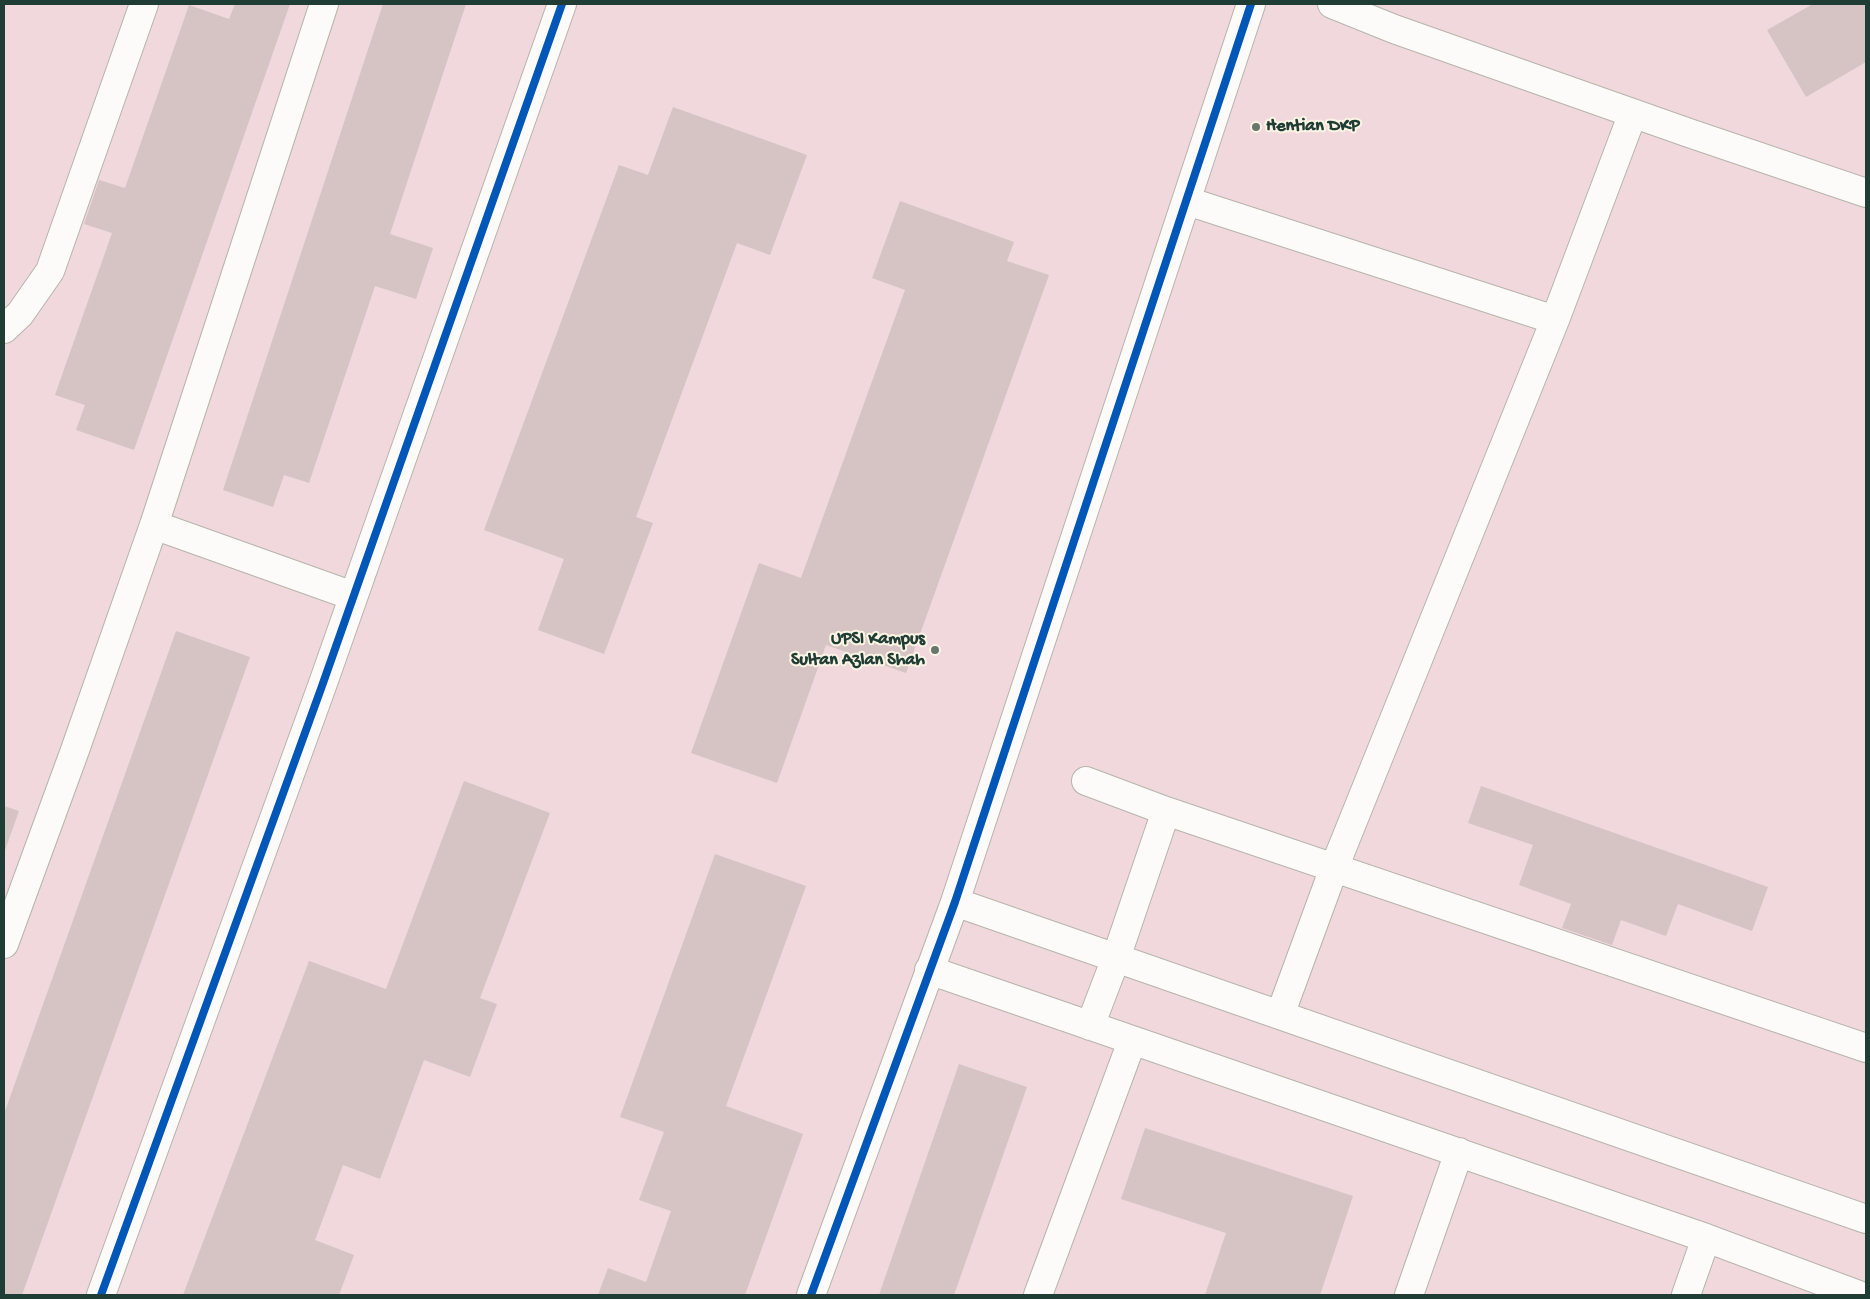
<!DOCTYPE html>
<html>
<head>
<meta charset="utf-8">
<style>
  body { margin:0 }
  #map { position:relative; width:1870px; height:1299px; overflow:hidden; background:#ece4d6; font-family:"Gochi Hand",sans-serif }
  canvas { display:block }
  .frame { position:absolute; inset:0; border:5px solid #1f3d34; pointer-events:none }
</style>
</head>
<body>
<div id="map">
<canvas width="1870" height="1299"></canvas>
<div class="frame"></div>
</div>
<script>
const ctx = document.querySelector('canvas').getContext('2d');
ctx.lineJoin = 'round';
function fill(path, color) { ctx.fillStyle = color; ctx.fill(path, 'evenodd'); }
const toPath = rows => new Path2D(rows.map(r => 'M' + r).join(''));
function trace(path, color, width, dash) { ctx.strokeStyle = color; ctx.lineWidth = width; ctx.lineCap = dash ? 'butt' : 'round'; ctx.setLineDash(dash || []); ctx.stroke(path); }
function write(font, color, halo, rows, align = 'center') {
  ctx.font = font + ' "Gochi Hand",sans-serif'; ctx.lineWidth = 4; ctx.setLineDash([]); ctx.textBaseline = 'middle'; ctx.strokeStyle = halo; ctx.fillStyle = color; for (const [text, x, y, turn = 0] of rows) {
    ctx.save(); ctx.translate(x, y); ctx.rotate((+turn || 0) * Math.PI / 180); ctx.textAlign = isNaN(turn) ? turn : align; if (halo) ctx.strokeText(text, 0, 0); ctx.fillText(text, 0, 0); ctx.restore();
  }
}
const built = toPath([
  [4,4,1866,4,1866,1295,4,1295]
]);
const building = toPath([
  [235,4,290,4,134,450,76,430,85,405,55,395,112,233,84,224,99,180,125,188,189,5,229,19],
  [383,4,466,4,390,234,433,248,416,299,375,286,309,483,284,475,273,507,223,490],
  [1813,4,1866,4,1866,62,1806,97,1767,30],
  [673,107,807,155,770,255,737,243,636,517,653,523,604,654,538,630,564,559,484,530,619,165,648,175],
  [900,201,1014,242,1007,261,1049,275,906,673,826,645,777,783,691,753,759,563,801,578,905,290,872,278],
  [176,631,250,657,22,1295,4,1295,4,1114],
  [464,781,550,813,480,998,497,1004,470,1077,424,1060,380,1179,343,1165,315,1240,354,1255,339,1295,183,1295,309,961,386,989],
  [1481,786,1768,887,1752,931,1678,904,1666,936,1621,920,1612,945,1562,928,1571,904,1519,885,1533,845,1468,823],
  [4,806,19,811,4,853],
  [715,854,806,886,726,1106,803,1134,745,1295,598,1295,608,1268,646,1282,671,1211,639,1200,664,1132,620,1117],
  [959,1064,1027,1087,954,1295,879,1295],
  [1145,1128,1353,1196,1320,1295,1205,1295,1226,1233,1121,1199]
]);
const minor = toPath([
  [1332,4,1394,29,1689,133,1866,193],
  [1187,201,1555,320],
  [4,329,20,314,50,271,144,4],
  [154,525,353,596],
  [1086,781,1166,811,1866,1048],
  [955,902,1866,1219],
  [4,944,75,750,154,525,324,4],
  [929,970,1706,1238,1859,1295],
  [1280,1015,1334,868,1555,320,1633,113],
  [1090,1026,1116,958,1166,811],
  [101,1295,322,686,562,4],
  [811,1295,955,902,1251,4],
  [1038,1295,1132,1041],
  [1409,1295,1459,1152],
  [1686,1295,1706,1238]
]);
const cycleway = toPath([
  [101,1295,322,686,562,4],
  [811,1295,955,902,1251,4]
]);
const markers = [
  [1256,127,5,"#67776d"],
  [935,650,5,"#67776d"]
];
const poiNames = [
  ["Hentian DKP",1266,127],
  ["UPSI Kampus",925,640,"right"],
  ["Sultan Azlan Shah",925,661,"right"]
];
fill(built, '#f0d8dc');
fill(building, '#d5c4c3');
trace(minor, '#b6b4aa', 30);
trace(minor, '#fcfbf9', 28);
trace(cycleway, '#0057b8', 8);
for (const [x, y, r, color] of markers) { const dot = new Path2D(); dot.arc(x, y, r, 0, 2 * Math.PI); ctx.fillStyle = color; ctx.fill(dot); trace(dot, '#fcf5e5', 2); }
write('bold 18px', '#1f3d34', '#fcf5e5', poiNames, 'left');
</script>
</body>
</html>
